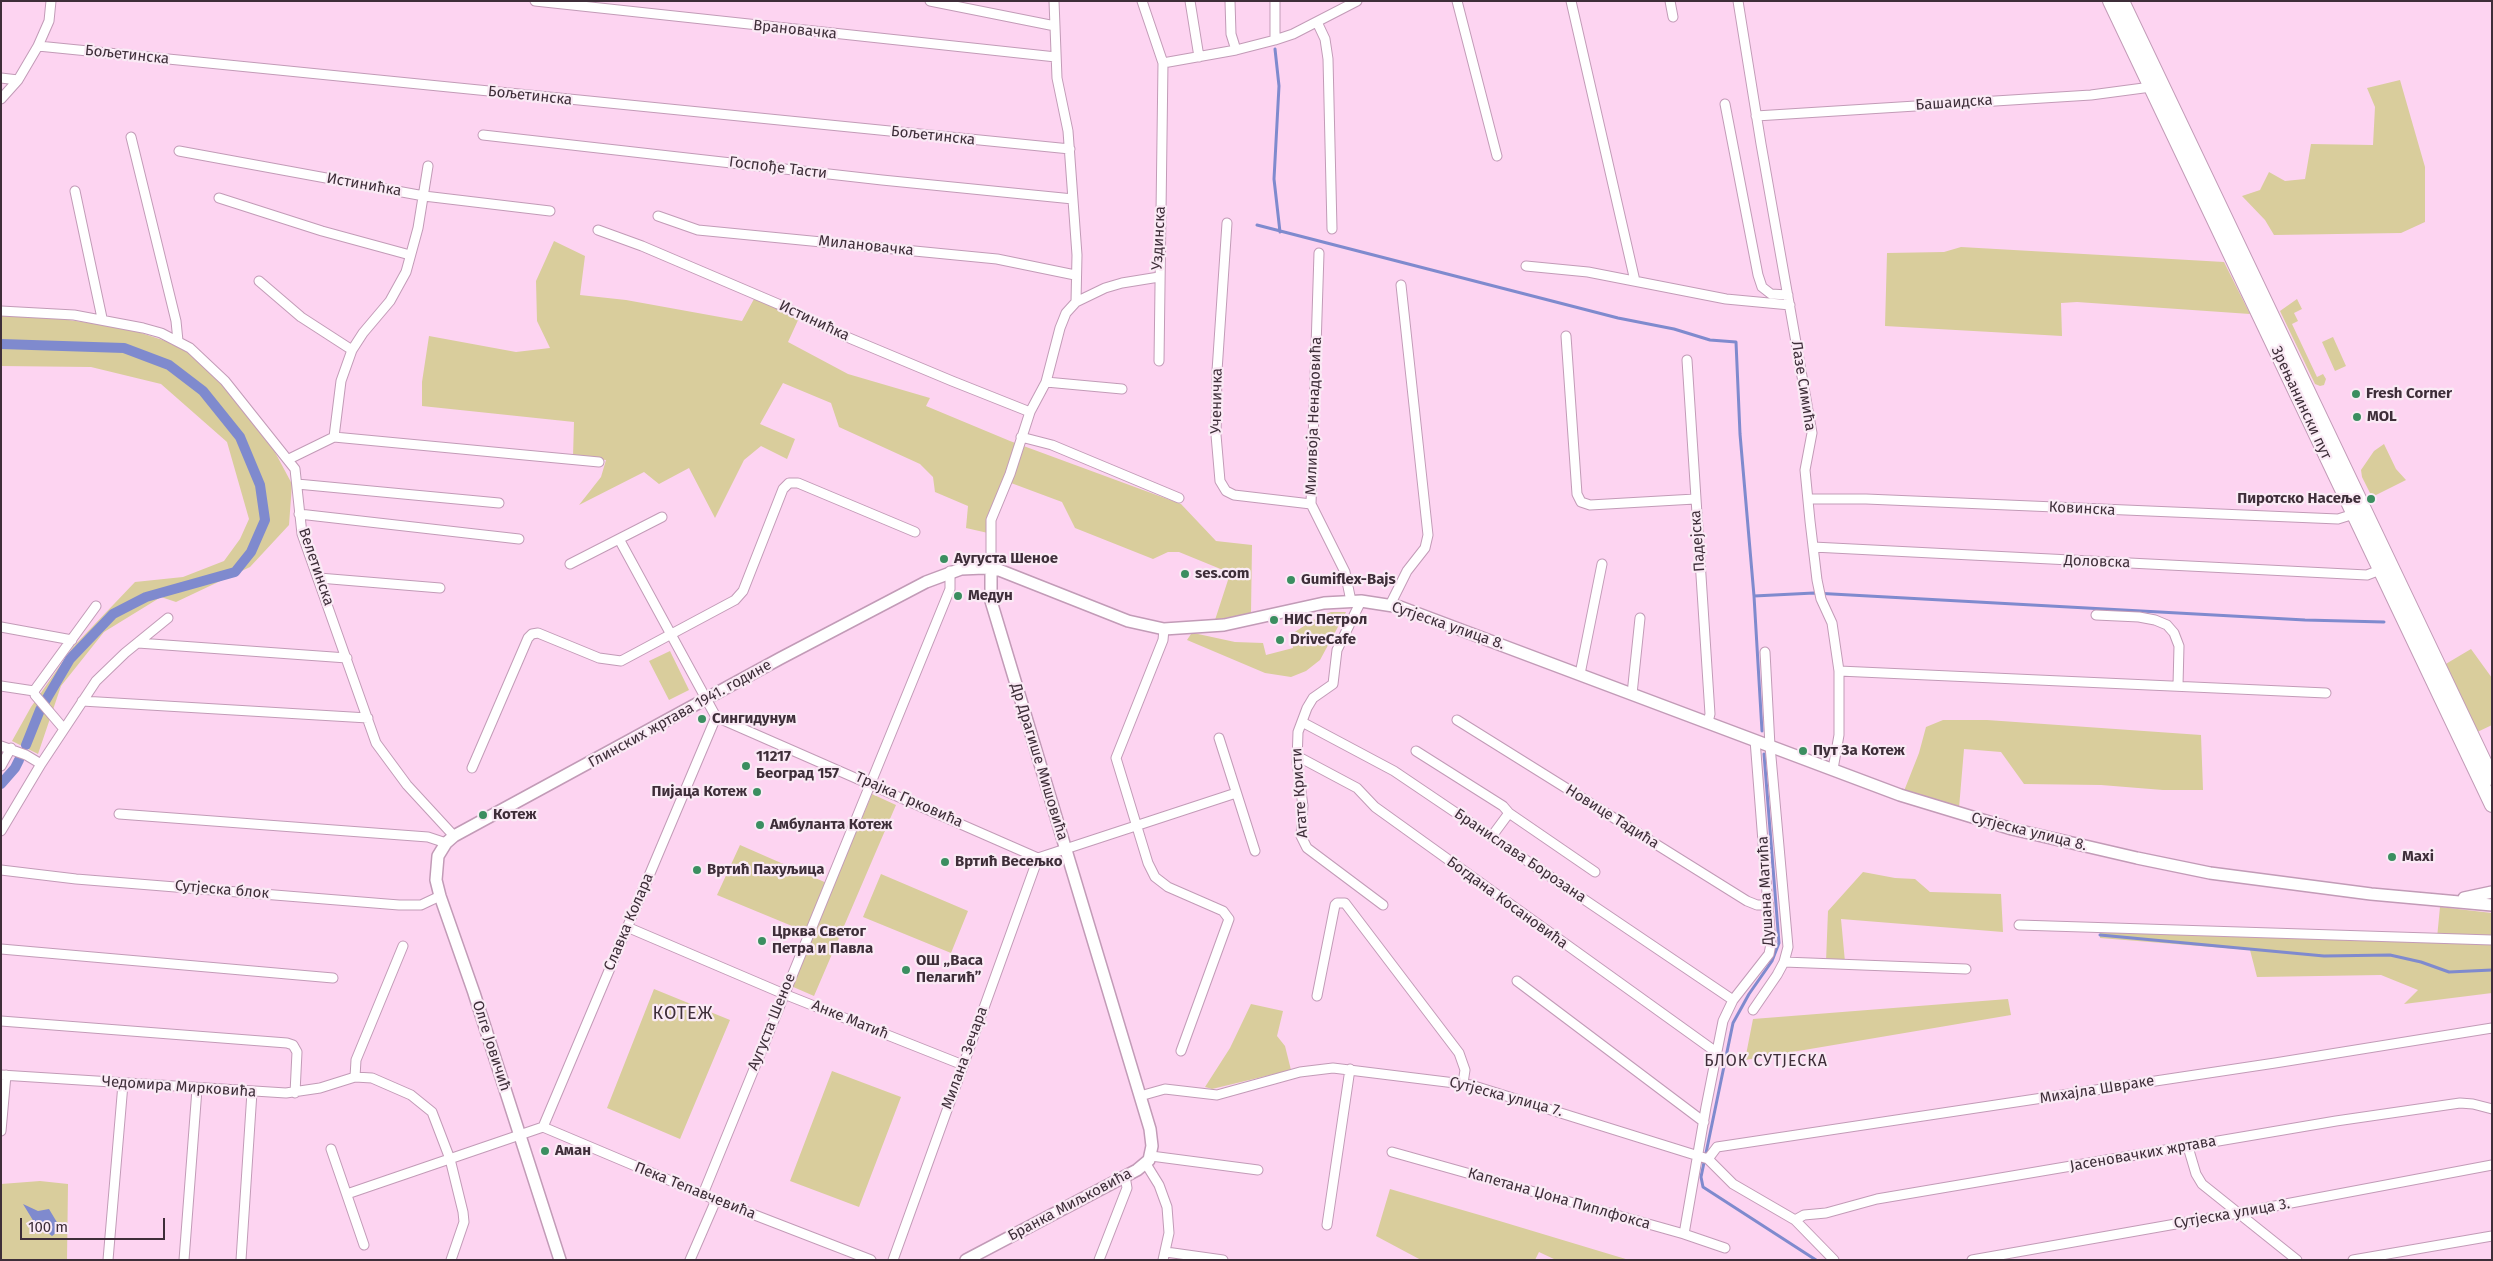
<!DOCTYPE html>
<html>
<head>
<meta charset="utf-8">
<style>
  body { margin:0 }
  #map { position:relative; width:2493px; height:1261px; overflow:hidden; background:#fdd4f1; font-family:"Fira Sans",sans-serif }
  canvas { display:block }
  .frame { position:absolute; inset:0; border:2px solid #3e2e39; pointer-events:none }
  .scale { position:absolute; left:20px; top:1218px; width:145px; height:22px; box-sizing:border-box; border:2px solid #3e2e39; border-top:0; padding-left:6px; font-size:15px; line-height:18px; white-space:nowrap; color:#3e2e39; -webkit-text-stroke:4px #faeaf5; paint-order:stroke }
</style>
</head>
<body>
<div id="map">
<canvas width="2493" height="1261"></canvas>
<div class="frame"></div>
<div class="scale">100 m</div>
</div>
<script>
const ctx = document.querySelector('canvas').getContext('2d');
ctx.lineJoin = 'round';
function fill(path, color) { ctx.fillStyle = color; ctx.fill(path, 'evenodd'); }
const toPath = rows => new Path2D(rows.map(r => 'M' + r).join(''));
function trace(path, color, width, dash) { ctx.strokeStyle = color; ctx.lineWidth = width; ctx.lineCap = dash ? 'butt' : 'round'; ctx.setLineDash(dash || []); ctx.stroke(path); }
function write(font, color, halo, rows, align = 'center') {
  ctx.font = font + ' "Fira Sans",sans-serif'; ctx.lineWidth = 4.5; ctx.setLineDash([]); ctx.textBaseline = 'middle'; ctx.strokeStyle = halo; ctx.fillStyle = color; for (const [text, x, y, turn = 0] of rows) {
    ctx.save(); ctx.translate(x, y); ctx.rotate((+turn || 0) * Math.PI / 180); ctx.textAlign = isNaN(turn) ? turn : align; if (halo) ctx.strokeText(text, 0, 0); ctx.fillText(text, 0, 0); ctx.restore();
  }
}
const green = toPath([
  [2400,80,2425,167,2425,222,2401,233,2274,235,2265,220,2242,196,2260,190,2269,172,2285,181,2305,179,2311,144,2373,145,2375,107,2367,88],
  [554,241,585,256,580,295,626,300,742,321,754,299,799,318,788,342,848,374,930,398,926,406,1010,441,1181,504,1216,541,1252,545,1251,613,1215,620,1228,580,1223,570,1179,552,1168,552,1153,559,1075,528,1062,502,1003,480,988,533,966,528,968,506,935,492,933,477,920,464,839,427,831,403,783,383,760,424,795,439,787,459,761,446,744,460,715,518,689,468,659,484,644,472,579,505,601,477,606,460,573,457,574,422,422,406,422,382,429,336,516,352,550,348,537,321,536,281],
  [1961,247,2224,262,2250,314,2077,302,2061,303,2062,336,1885,326,1887,253,1944,252],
  [2297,299,2302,309,2294,313,2298,321,2292,324,2317,377,2323,374,2326,379,2324,385,2320,386,2315,384,2280,311],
  [1,315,47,317,126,328,178,345,225,382,261,426,292,484,289,525,250,567,176,602,161,597,104,632,61,686,38,754,12,741,31,707,73,647,135,582,183,577,224,561,240,539,249,519,227,442,161,384,91,367,1,366],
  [2333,337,2346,366,2335,371,2322,342],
  [2384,444,2396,469,2406,480,2372,497,2362,477,2361,470,2374,451],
  [1331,612,1346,612,1320,660,1306,671,1291,677,1265,673,1187,640,1191,634,1198,634,1235,642,1263,643,1266,655,1293,648,1290,635,1318,617],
  [2471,649,2492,678,2492,725,2471,735,2439,668],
  [670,651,689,690,669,700,649,661],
  [1943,720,1987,720,2201,735,2203,790,2163,790,2101,785,2024,784,2001,752,1964,749,1959,808,1904,791,1919,753,1926,727],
  [872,794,896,805,814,996,791,986],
  [740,845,829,884,809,933,717,895],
  [1863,872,1895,878,1915,879,1930,892,2001,894,2003,932,1841,919,1845,962,1826,962,1828,911],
  [881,874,968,911,951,953,863,917],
  [2440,907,2492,913,2492,993,2404,1004,2418,990,2381,975,2257,977,2250,950,2100,938,2100,931,2437,938],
  [654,989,730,1020,680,1139,607,1108],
  [2008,999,2011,1015,1745,1060,1753,1019],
  [1251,1004,1283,1011,1277,1036,1285,1046,1291,1070,1212,1089,1205,1087,1230,1048],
  [832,1071,901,1097,859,1207,790,1181],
  [40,1181,68,1184,67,1260,1,1260,1,1184],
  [1390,1189,1483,1216,1629,1260,1556,1260,1539,1252,1535,1260,1421,1260,1376,1236]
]);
const water = toPath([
  [23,1204,38,1211,49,1209,61,1229,52,1236,34,1222]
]);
const stream = toPath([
  [1275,49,1279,86,1274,179,1280,232],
  [1257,225,1618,318,1674,329,1710,340,1736,342,1740,434,1754,596,1814,593,2305,620,2384,622],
  [1754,596,1762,731],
  [1764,754,1779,943,1772,961,1749,994,1733,1023,1701,1177,1703,1187,1816,1260],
  [2100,935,2324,956,2390,955,2421,962,2449,972,2492,970]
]);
const canal = toPath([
  [1,344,124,348,169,365,203,391,240,437,260,485,265,520,251,552,235,572,146,597,113,614,70,659,40,710,26,745],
  [1,784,15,768,19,760]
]);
const minor = toPath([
  [535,1,1056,57],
  [930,1,1055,26],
  [1054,1,1057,78,1068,131,1077,255,1076,302],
  [1142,1,1163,63,1159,361],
  [1190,1,1199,57],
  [1230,1,1231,34,1236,50],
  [1457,1,1497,156],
  [1571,1,1635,281],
  [1670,1,1673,17],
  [1738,1,1761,144,1812,433,1805,470,1810,521,1817,580,1821,599,1832,623,1839,671,1839,735,1833,769],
  [1317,22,1325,39,1328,59,1332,229],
  [1275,40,1275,1],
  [38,46,1070,149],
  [1163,63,1236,50,1275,40,1293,34,1357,1],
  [1,78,18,80],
  [1,99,18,80,38,46,49,21,51,1],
  [1725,104,1758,275,1762,287,1771,294,1788,295],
  [1756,116,2091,95,2151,87],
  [483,135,882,180,1073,199],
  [131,137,176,321,178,341],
  [179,151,424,196,550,211],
  [75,191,102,318],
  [219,198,322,231,410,255],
  [658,216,698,230,997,259,1075,275],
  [1227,223,1217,371,1216,435,1220,481,1226,491,1234,495,1311,504],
  [598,230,642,246,778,304,842,335,952,381,1030,412],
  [1319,253,1311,504,1345,572,1351,601],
  [1526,266,1588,272,1726,299,1790,305],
  [259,281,301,317,352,350],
  [1,311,74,315,143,328,161,333,190,348,225,381,295,469,302,534,376,743,407,785,454,836],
  [1566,336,1577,494,1581,502,1590,505,1695,499],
  [1687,360,1710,714,1708,722],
  [1046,382,1122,389],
  [334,437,599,462],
  [1021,437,1052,445,1179,498],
  [289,459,334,437,341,381,352,350,363,333,390,301,406,272,418,228,428,166],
  [297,484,499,503],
  [1808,499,1866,499,2338,519,2354,514],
  [299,514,519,539],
  [619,539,716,717,1038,858],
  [1813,547,2367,575,2380,570],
  [570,564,662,517],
  [991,569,991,520,1010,474,1030,412,1046,382,1060,328,1066,313,1076,302,1105,288,1122,283,1159,277],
  [319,578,440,588],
  [1361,601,1337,650,1333,684,1313,698,1307,708,1298,732,1297,762,1303,806,1301,836,1307,848,1383,905],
  [1390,605,1407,571,1425,548,1428,535,1401,285],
  [2096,615,2139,617,2155,620,2167,625,2174,633,2179,646,2178,685],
  [1,627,72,640],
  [1164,629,1163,640,1116,758,1148,863,1155,877,1168,887,1223,911,1229,919,1181,1051],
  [138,643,347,658],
  [1839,671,2326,693],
  [1580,674,1602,564],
  [1,686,34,691],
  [34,691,96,606],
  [34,691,35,695,64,729],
  [1632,694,1640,618],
  [82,701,368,718],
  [1457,720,1747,901,1757,905,1769,905],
  [1302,722,1394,771,1733,1000],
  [1219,738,1255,851],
  [1,746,26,755,41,764],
  [1416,751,1503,806,1509,813,1595,872],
  [1297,756,1357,788,1375,807,1716,1052],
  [1,766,11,748],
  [472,768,528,638,532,634,538,633,599,658,621,661,735,600,743,591,783,489,789,483,798,483,915,532],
  [119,814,428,837,446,843],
  [1,831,41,764,96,681,125,653,168,618],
  [1492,836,1509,813],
  [1038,858,1236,793],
  [1,870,76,879,399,905,421,905,440,896],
  [2019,925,2492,940],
  [627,927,784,994,963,1065],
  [1,949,333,978],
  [1784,962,1966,969],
  [1517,981,1704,1122],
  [1317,996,1335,905,1337,903,1345,903,1459,1053,1465,1070,1463,1083],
  [1753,1010,1777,975,1784,962,1788,947,1770,746,1765,652],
  [1,1021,287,1043,293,1045,297,1052,295,1093],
  [1,1075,286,1093,320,1088,355,1077,372,1078,411,1095,432,1112,450,1159,463,1212,464,1222,451,1260],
  [355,1077,356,1060,403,946],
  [1140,1096,1165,1089,1217,1095,1300,1072,1333,1068,1471,1085,1708,1159,1733,1184,1795,1220,1834,1260],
  [543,1127,716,717],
  [1,1131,6,1075],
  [2188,1147,2196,1174,2202,1184,2297,1260],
  [331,1149,364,1245],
  [1392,1152,1684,1234,1725,1248],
  [1151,1156,1258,1170],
  [1708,1159,1717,1147,2275,1063,2492,1028],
  [1146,1164,1159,1185,1167,1207,1169,1233,1163,1260],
  [347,1194,543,1127,716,1200,871,1260],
  [703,1194,950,589,950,571],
  [1795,1220,1804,1215,1826,1213,1877,1199,2336,1121,2460,1103,2473,1104,2492,1109],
  [1327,1225,1350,1069],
  [1684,1234,1706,1107,1723,1021,1733,1000,1769,954,1771,944,1755,740],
  [1166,1252,1223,1260],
  [108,1260,123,1084],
  [184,1260,197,1089],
  [241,1260,252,1092],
  [690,1260,716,1200],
  [893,1260,1038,858],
  [1099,1260,1127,1188,1125,1176],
  [1972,1260,2238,1213,2492,1165],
  [2353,1260,2492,1236]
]);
const tertiary = toPath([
  [2464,898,2492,892],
  [560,1260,474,993,440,896,436,880,438,856,446,843,454,836,781,658,926,582,961,569,984,568,999,570,1128,621,1164,629,1224,625,1324,603,1361,601,1400,607,1900,795,2012,829,2137,858,2210,873,2371,894,2492,905],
  [966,1260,1137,1170,1149,1160,1152,1146,1150,1129,991,601,991,569]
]);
const secondary = toPath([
  [2110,1,2492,805],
  [2122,1,2492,778]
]);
const markers = [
  [2356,394,5,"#3b8e60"],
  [2357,417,5,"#3b8e60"],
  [2371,499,5,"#3b8e60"],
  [944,559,5,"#3b8e60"],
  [1185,574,5,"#3b8e60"],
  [1291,580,5,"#3b8e60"],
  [958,596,5,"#3b8e60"],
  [1274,620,5,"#3b8e60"],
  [1280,640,5,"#3b8e60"],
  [702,719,5,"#3b8e60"],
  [1803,751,5,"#3b8e60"],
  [746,766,5,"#3b8e60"],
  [757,792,5,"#3b8e60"],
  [483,815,5,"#3b8e60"],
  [760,825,5,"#3b8e60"],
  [2392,857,5,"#3b8e60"],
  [945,862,5,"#3b8e60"],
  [697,870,5,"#3b8e60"],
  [762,941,5,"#3b8e60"],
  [906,970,5,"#3b8e60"],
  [545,1151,5,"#3b8e60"]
];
const streetNames = [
  ["Врановачка",795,30,6],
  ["Бољетинска",127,55,6],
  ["Бољетинска",530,96,6],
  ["Башаидска",1954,103,-4],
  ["Бољетинска",933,136,6],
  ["Госпође Тасти",778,168,7],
  ["Истинићка",364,185,10],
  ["Уздинска",1159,238,-87],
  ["Милановачка",866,246,6],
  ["Истинићка",814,321,25],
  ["Лазе Симића",1803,386,81],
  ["Ученичка",1217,401,-89],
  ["Зрењанински пут",2301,403,65],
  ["Миливоја Ненадовића",1314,416,-88],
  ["Ковинска",2082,509,3],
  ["Падејска",1698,541,-94],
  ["Доловска",2097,562,2],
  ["Велетинска",316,567,71],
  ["Сутјеска улица 8.",1448,626,19],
  ["Глинских жртава 1941. године",680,714,-29],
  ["Др Драгише Мишовића",1039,762,73],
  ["Агате Кристи",1300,793,-94],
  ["Трајка Грковића",909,800,24],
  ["Новице Тадића",1612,817,32],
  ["Сутјеска улица 8.",2029,832,14],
  ["Бранислава Борозана",1520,856,34],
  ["Сутјеска блок",222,890,5],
  ["Душана Матића",1766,891,-93],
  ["Богдана Косановића",1507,903,36],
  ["Славка Колара",629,922,-67],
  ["Анке Матић",850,1020,22],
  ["Аугуста Шеное",772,1022,-68],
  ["Олге Јовичић",491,1046,72],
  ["Милана Зечара",965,1058,-70],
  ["Чедомира Мирковића",179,1087,4],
  ["Михајла Швраке",2097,1090,-9],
  ["Сутјеска улица 7.",1506,1097,15],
  ["Јасеновачких жртава",2143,1154,-10],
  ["Пека Тепавчевића",695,1191,22],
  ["Капетана Џона Пиплфокса",1559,1199,16],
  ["Бранка Миљковића",1070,1205,-28],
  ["Сутјеска улица 3.",2232,1214,-10]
];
const poiNames = [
  ["Fresh Corner",2366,394],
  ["MOL",2367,417],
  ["Пиротско Насеље",2361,499,"right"],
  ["Аугуста Шеное",954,559],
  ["ses.com",1195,574],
  ["Gumiflex-Bajs",1301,580],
  ["Медун",968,596],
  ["НИС Петрол",1284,620],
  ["DriveCafe",1290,640],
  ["Сингидунум",712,719],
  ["Пут За Котеж",1813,751],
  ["11217",756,757],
  ["Београд 157",756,774],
  ["Пијаца Котеж",747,792,"right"],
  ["Котеж",493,815],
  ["Амбуланта Котеж",770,825],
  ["Maxi",2402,857],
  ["Вртић Весељко",955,862],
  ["Вртић Пахуљица",707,870],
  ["Црква Светог",772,932],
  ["Петра и Павла",772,949],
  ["ОШ „Васа",916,961],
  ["Пелагић”",916,978],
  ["Аман",555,1151]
];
const neighbourhoodNames = [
  ["БЛОК СУТЈЕСКА",1766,1062]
];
const quarterNames = [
  ["КОТЕЖ",683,1014]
];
fill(green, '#d9cd9c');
fill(water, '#7f8ace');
trace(stream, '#7f8ace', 3);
trace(canal, '#7f8ace', 10);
trace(minor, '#c29bb7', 11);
trace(tertiary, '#c29bb7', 14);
trace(secondary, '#c29bb7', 16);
trace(minor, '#fff', 9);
trace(tertiary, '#fff', 11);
trace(secondary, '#fff', 14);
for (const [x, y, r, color] of markers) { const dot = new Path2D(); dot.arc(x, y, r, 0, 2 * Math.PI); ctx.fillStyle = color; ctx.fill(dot); trace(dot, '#faeaf5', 2); }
write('15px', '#3e2e39', '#faeaf5', streetNames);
write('bold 15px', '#3e2e39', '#faeaf5', poiNames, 'left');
ctx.letterSpacing = '1px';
write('16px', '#3e2e39', '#faeaf5', neighbourhoodNames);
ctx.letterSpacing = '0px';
ctx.letterSpacing = '1px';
write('18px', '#3e2e39', '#faeaf5', quarterNames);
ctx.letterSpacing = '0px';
</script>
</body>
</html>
